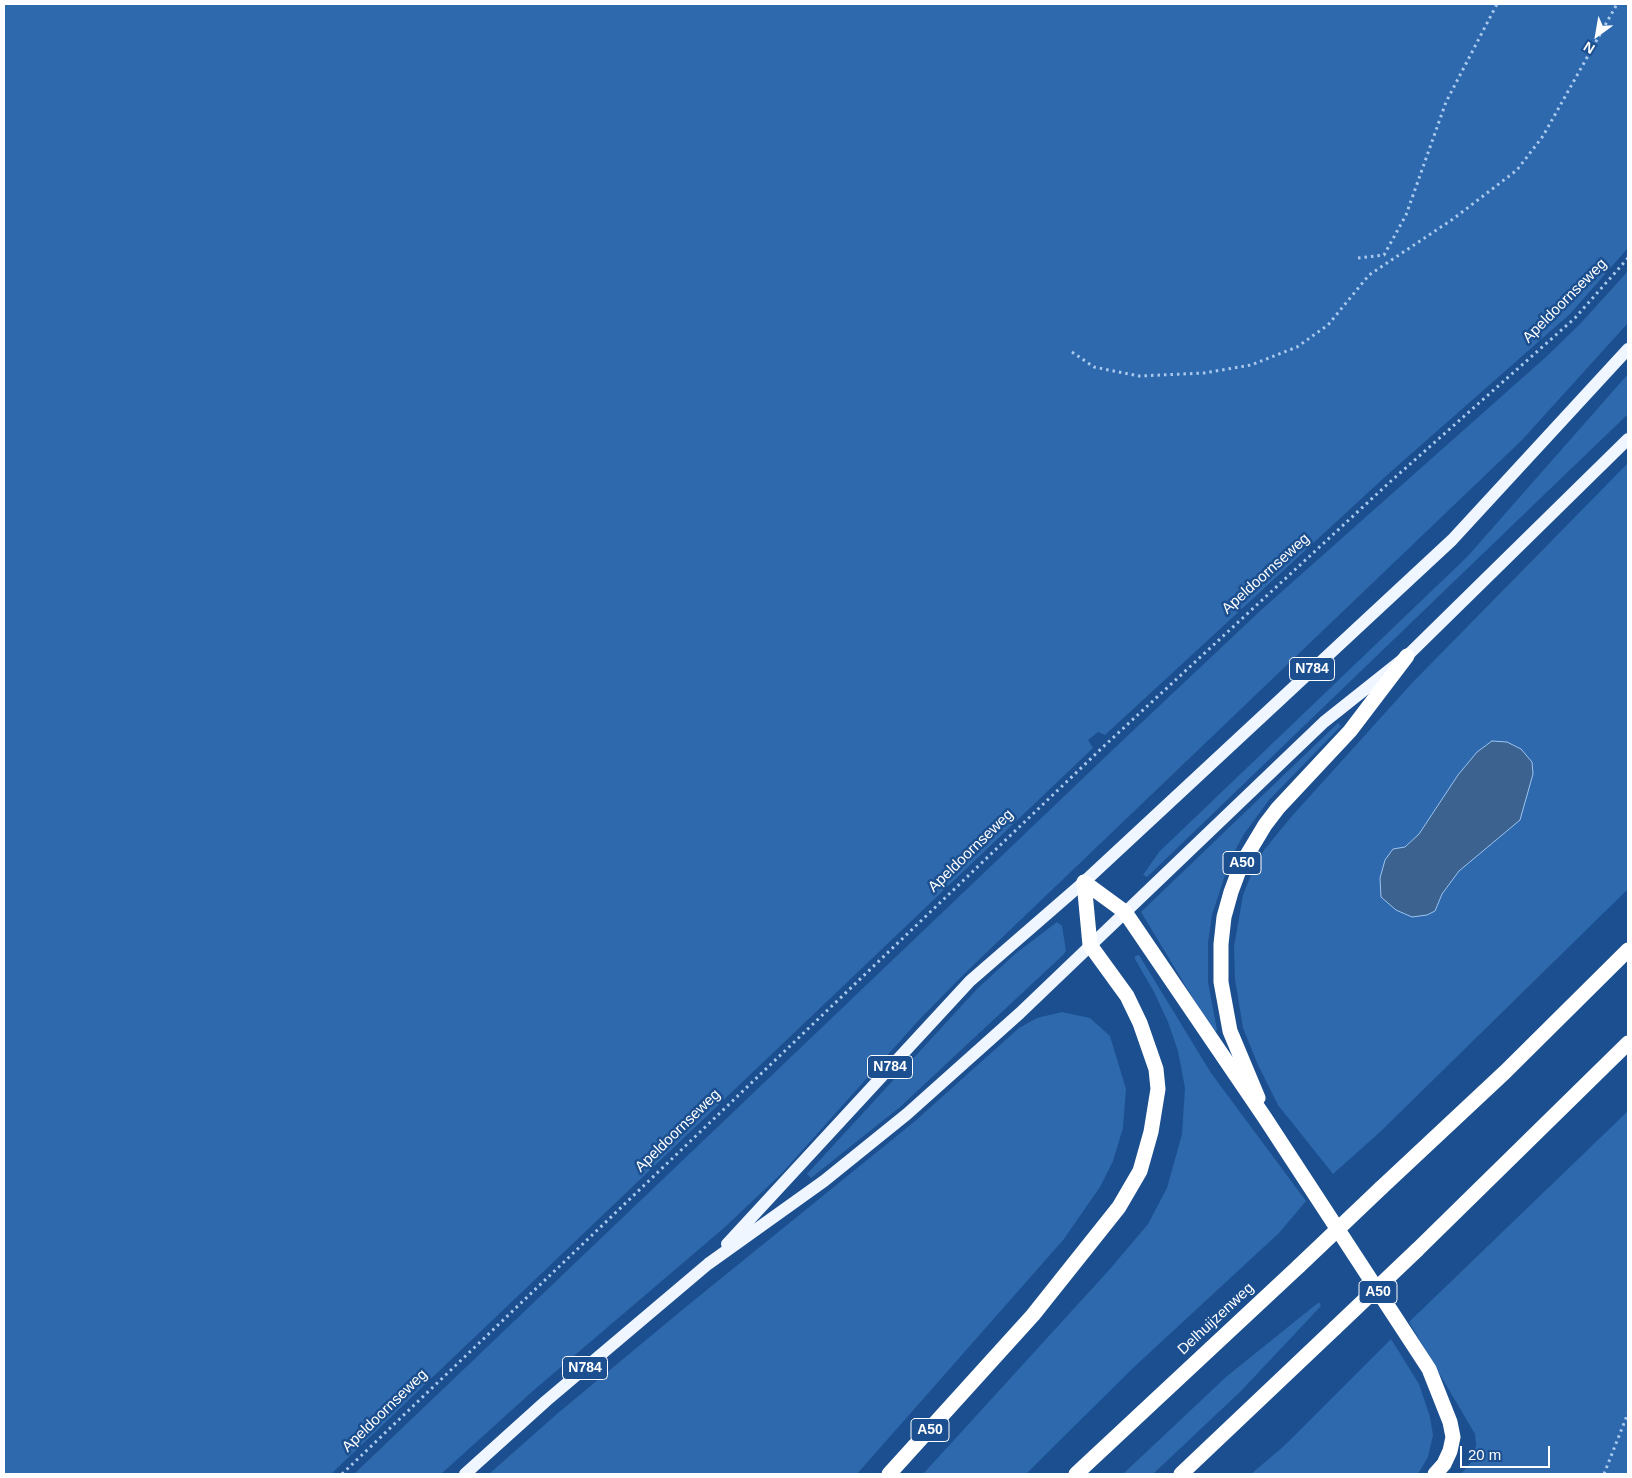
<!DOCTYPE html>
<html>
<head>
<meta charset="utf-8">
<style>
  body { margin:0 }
  #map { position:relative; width:1632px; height:1478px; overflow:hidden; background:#1b4f8f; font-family:Helvetica,sans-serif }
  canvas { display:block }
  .frame { position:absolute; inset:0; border:5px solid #fff; pointer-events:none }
  .north { position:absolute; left:1572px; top:10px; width:50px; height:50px; -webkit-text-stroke:4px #1b4f8f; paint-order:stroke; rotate:212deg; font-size:14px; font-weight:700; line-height:20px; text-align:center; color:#fff }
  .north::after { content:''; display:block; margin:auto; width:18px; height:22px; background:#fff; clip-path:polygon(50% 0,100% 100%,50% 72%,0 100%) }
  .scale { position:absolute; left:1460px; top:1446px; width:90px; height:22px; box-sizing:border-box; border:2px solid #fff; border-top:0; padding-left:6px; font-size:15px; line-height:18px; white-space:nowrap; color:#fff; -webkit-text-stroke:4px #1b4f8f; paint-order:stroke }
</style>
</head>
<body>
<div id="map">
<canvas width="1632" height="1478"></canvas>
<div class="frame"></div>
<div class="north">N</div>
<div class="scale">20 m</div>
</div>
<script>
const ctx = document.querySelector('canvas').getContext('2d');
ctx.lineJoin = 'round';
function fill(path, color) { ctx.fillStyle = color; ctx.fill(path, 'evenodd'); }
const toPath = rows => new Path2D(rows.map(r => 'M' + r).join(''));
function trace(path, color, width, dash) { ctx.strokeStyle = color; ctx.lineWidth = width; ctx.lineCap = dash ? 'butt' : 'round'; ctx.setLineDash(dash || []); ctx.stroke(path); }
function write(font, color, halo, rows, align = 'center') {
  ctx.font = font + ' Helvetica,sans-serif'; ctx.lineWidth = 5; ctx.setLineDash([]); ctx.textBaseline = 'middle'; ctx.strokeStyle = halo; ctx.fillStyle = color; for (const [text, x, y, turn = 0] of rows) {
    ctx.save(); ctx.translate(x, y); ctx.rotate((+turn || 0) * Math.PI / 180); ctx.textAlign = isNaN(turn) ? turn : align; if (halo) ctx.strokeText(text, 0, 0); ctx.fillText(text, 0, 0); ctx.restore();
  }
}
const green = toPath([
  [4,4,1628,4,1628,248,1570,314,1386,476,1105,735,1098,732,1088,740,1093,748,331,1474,4,1474],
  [1628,271,1628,323,1522,440,963,975,918,1021,782,1173,725,1227,534,1390,441,1474,354,1474,1121,742,1260,611,1547,356,1580,324],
  [1628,374,1628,414,1147,877,1143,875,1159,852,1467,557],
  [1628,463,1628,889,1380,1132,1333,1174,1278,1105,1258,1065,1243,1028,1235,979,1234,947,1243,895,1253,870,1264,850,1292,816,1412,683],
  [1477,752,1520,820,1459,871,1442,894,1435,911,1427,915,1393,850,1405,847,1419,834,1458,775],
  [1338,723,1341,726,1269,800,1244,834,1230,860,1212,915,1208,943,1208,982,1217,1030,1214,1033,1141,912],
  [1057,922,1062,926,1066,951,1063,955,900,1107,811,1178,807,1174,977,989,1015,954],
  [1139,955,1211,1073,1306,1201,1279,1233,1133,1368,1026,1474,923,1474,1110,1269,1148,1224,1167,1188,1182,1134,1185,1088,1178,1051,1168,1022,1154,992,1135,959,1135,956],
  [1062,1012,1090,1018,1110,1036,1126,1089,1123,1128,1113,1161,1100,1187,1064,1239,857,1474,489,1474,558,1413,687,1306,914,1122,1019,1028,1037,1018],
  [1628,1111,1628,1474,1461,1474,1473,1460,1476,1445,1475,1434,1409,1322],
  [1319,1302,1321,1306,1241,1391,1153,1474,1123,1474,1226,1377],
  [1391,1339,1419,1384,1430,1417,1433,1435,1428,1457,1418,1474,1251,1474,1284,1446]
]);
const water = toPath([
  [1492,741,1507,742,1521,749,1532,762,1533,774,1520,820,1459,871,1442,894,1435,911,1427,915,1412,917,1396,910,1381,897,1380,878,1385,860,1393,849,1405,847,1419,834,1458,775,1477,752,1492,741]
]);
const path = toPath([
  [1358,258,1384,255,1406,215,1446,102,1497,4],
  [1072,352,1094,367,1139,376,1204,373,1251,365,1297,347,1328,325,1369,275,1453,219,1517,170,1543,136,1617,4],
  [342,1474,1103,747,1391,481,1575,318,1628,258],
  [1604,1474,1628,1413]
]);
const primary = toPath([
  [727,1244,970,981,1084,882,1452,540,1628,349],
  [465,1474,546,1401,708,1264,824,1181,907,1114,1020,1013,1324,722,1407,656,1628,439]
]);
const highway = toPath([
  [1084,882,1125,912,1265,1118,1429,1369,1450,1422,1453,1437,1450,1451,1444,1464,1435,1474],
  [1258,1098,1230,1031,1221,982,1221,944,1224,917,1231,892,1241,865,1265,825,1278,808,1350,731,1407,656],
  [1381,1188,1505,1072,1628,950],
  [1417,1250,1628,1043],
  [889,1474,1033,1315,1119,1207,1140,1171,1151,1132,1158,1089,1156,1069,1140,1023,1127,996,1090,945,1084,882],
  [1076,1474,1299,1266],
  [1181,1474,1335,1328]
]);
const highwayBridge = toPath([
  [1299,1266,1381,1188],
  [1335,1328,1417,1250]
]);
const shields = [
  [1312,669,45],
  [1242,863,38],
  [890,1067,45],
  [1378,1292,38],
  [585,1368,45],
  [930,1430,38]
];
const shieldNames = [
  ["N784",1312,669],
  ["A50",1242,863],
  ["N784",890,1067],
  ["A50",1378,1292],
  ["N784",585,1368],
  ["A50",930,1430]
];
const streetNames = [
  ["Apeldoornseweg",1565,301,-45],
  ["Apeldoornseweg",1266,574,-42],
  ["Apeldoornseweg",971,851,-44],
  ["Apeldoornseweg",678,1131,-44],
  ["Delhuijzenweg",1216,1319,-43],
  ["Apeldoornseweg",385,1411,-44]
];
fill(green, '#2e69ad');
fill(water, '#3c6290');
trace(water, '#9cc4f0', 1);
trace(path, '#a9c9ee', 3, [2.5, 4]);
trace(primary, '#f0f6ff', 12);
trace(highway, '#fff', 15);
trace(highwayBridge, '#fff', 15);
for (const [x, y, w] of shields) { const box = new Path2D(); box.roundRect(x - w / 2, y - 11.5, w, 23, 4); ctx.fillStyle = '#1b4f8f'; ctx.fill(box); trace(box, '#fff', 1); }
write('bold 14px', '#fff', null, shieldNames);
write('15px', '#fff', '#1b4f8f', streetNames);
</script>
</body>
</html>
